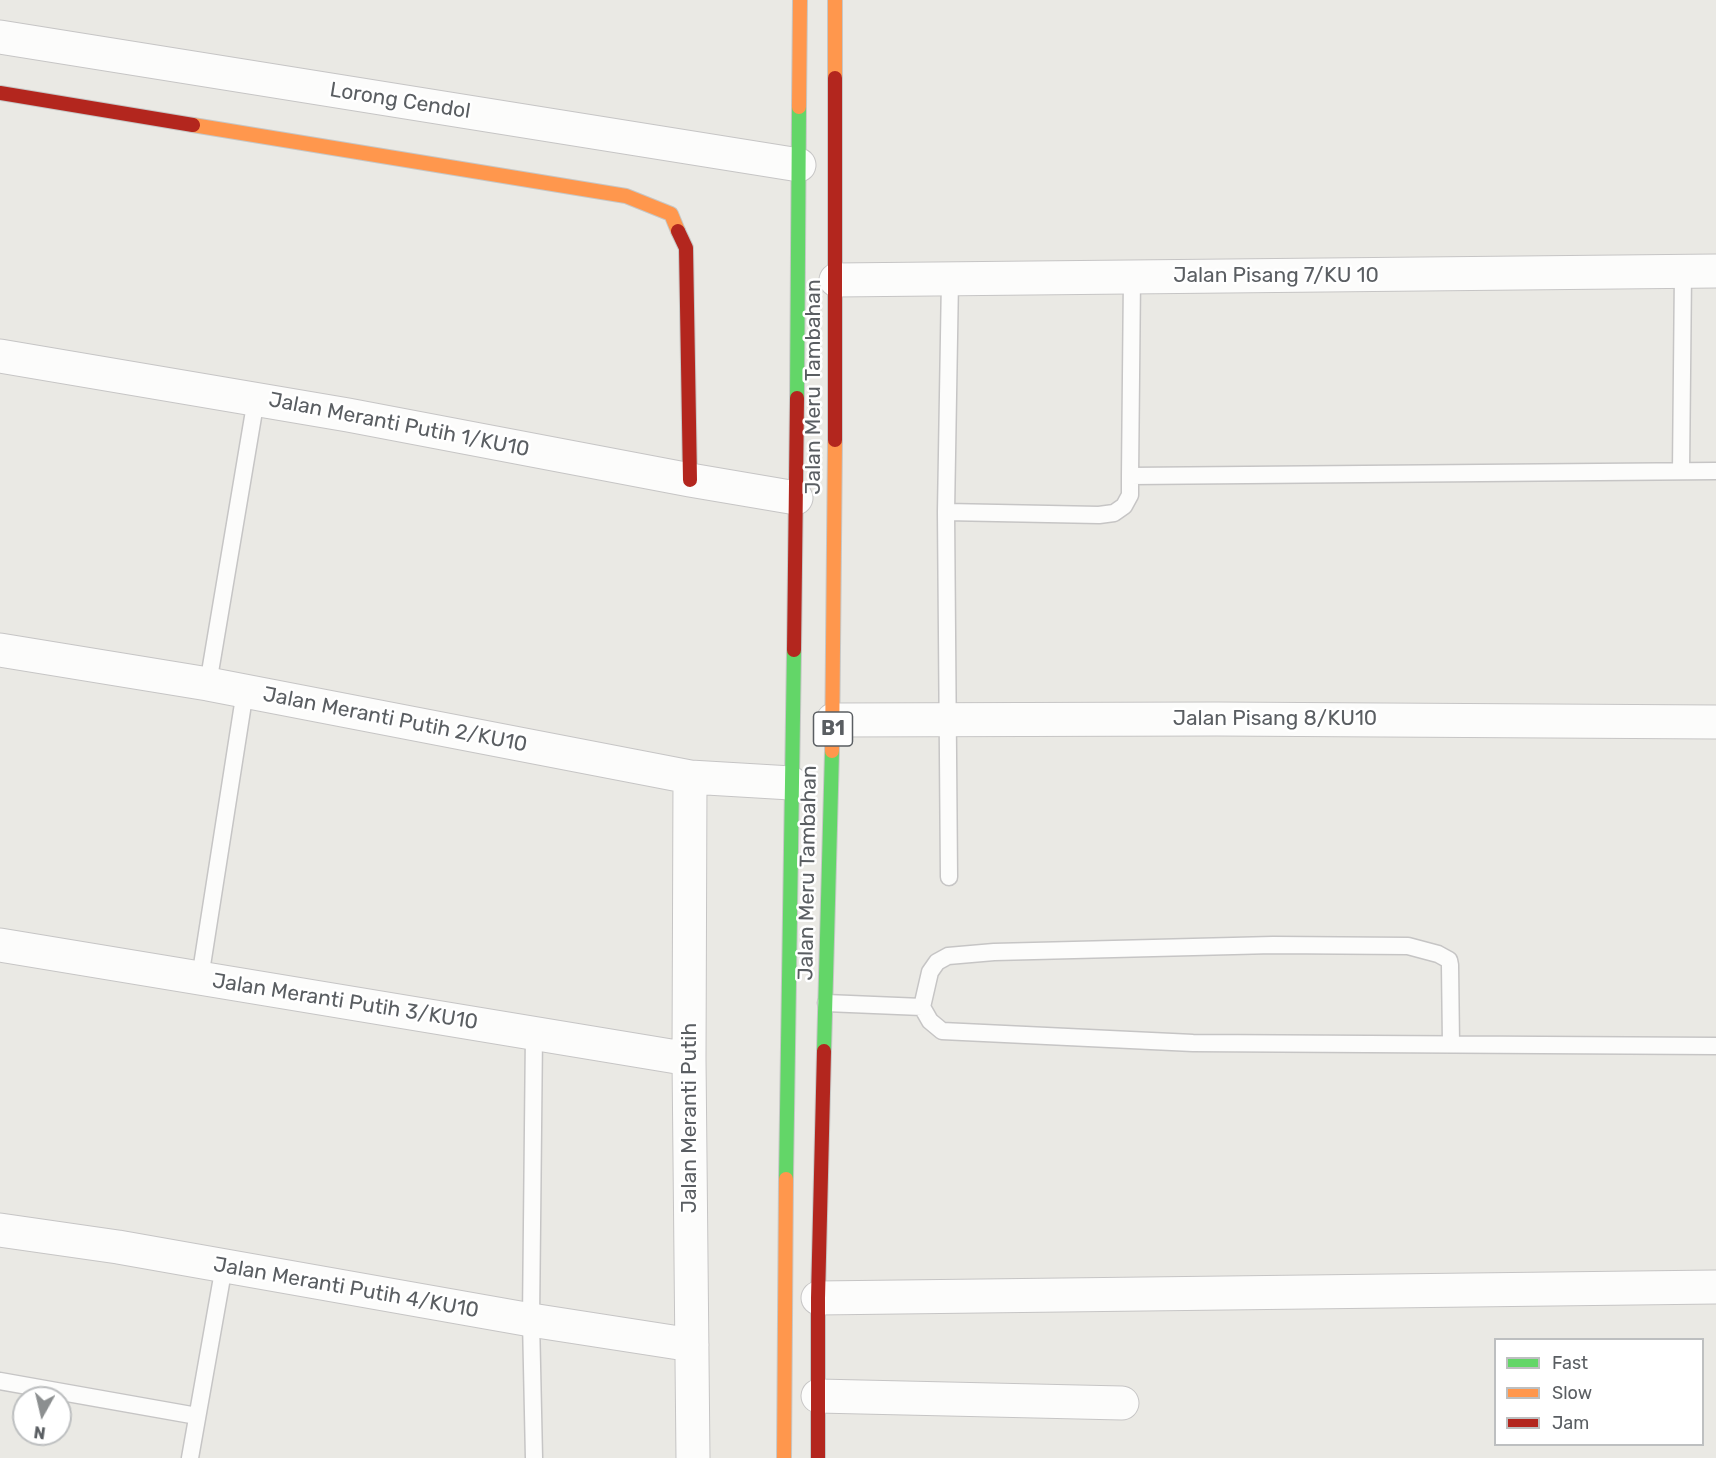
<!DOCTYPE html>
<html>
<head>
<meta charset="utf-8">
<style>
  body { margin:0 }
  #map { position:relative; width:1716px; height:1458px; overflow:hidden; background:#eae9e4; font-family:Rubik,sans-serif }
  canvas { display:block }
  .legend { position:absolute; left:1494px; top:1338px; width:210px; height:108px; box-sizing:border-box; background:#fff; border:2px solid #bdbfc0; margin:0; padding:8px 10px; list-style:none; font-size:18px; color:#5a5e62 }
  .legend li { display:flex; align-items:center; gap:12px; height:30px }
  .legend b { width:30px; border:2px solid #bdbfc0 }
  .north { position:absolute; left:12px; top:1386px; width:60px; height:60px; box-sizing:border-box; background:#fff; border:2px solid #bdbfc0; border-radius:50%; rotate:188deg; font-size:16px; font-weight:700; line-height:24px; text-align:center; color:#5a5e62 }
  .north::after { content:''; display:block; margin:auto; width:21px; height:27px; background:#8c8f90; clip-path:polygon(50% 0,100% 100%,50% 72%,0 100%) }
</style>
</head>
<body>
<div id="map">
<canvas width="1716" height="1458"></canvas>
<ul class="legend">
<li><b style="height:8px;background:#63d668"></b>Fast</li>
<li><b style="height:8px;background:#ff974d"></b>Slow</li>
<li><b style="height:8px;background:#b3261e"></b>Jam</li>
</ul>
<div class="north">N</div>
</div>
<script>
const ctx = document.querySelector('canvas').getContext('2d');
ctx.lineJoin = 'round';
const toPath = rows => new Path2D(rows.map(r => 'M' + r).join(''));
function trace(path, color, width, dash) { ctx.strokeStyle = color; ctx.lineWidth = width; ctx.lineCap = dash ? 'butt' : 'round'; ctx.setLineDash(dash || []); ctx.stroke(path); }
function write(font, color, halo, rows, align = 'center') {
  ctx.font = font + ' Rubik,sans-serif'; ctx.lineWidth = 5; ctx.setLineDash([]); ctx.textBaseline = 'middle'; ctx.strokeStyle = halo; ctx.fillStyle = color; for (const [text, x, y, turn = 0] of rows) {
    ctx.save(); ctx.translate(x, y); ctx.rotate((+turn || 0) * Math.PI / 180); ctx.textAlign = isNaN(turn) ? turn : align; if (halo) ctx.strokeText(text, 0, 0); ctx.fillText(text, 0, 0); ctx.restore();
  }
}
const lane = toPath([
  [1681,471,1683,272],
  [1130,476,1132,277],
  [946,512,1099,515,1114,513,1124,506,1130,495,1130,476,1716,471],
  [208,684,256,399],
  [949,877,946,512,950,279],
  [200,978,245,691],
  [826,1003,922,1007,930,1021,942,1031,1193,1043,1716,1046],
  [922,1007,930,972,937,962,948,956,994,952,1273,945,1408,946,1438,954,1449,960,1450,965,1451,1044],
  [0,1381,197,1416],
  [190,1458,224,1266],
  [534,1458,531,1320,534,1033]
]);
const street = toPath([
  [0,37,799,165],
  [836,280,1716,271],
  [0,356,348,415,690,480,796,498],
  [0,650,208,684,690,777,791,783],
  [833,720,1217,719,1716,722],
  [690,777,689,1059,693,1458],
  [0,945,689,1059],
  [0,1230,118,1247,531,1320,692,1345],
  [818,1298,1716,1287],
  [818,1396,1122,1403]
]);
const fast = toPath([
  [797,398,799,107],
  [824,1051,832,751],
  [786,1179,794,650]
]);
const slow = toPath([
  [835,0,835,78],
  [799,107,800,0],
  [193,125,626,196,671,214,678,231],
  [832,751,835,440],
  [784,1458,786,1179]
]);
const jam = toPath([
  [0,93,193,125],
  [678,231,686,248,690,480],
  [835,440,835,78],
  [794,650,797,398],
  [818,1458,818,1298,824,1051]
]);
const shields = [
  [833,729,39]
];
const shieldNames = [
  ["B1",833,729]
];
const streetNames = [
  ["Lorong Cendol",400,101,9],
  ["Jalan Pisang 7/KU 10",1276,276],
  ["Jalan Meru Tambahan",814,387,-90],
  ["Jalan Meranti Putih 1/KU10",399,425,11],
  ["Jalan Pisang 8/KU10",1275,719],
  ["Jalan Meranti Putih 2/KU10",395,720,11],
  ["Jalan Meru Tambahan",808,873,-89],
  ["Jalan Meranti Putih 3/KU10",345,1002,9],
  ["Jalan Meranti Putih",690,1118,-90],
  ["Jalan Meranti Putih 4/KU10",346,1288,10]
];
trace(lane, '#c6c5c5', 19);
trace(street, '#c6c5c5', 35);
trace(fast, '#c6c7c6', 16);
trace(slow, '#c6c7c6', 16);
trace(jam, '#c6c7c6', 16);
trace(lane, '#fcfcfb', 16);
trace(street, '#fcfcfb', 33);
trace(fast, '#63d668', 14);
trace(slow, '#ff974d', 14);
trace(jam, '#b3261e', 14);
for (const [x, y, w] of shields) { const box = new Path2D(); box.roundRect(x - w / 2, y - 17, w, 34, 4.5); ctx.fillStyle = '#fff'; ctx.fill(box); trace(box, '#5a5e62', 1.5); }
write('bold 20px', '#5a5e62', null, shieldNames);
write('21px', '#5a5e62', '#fff', streetNames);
</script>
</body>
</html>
